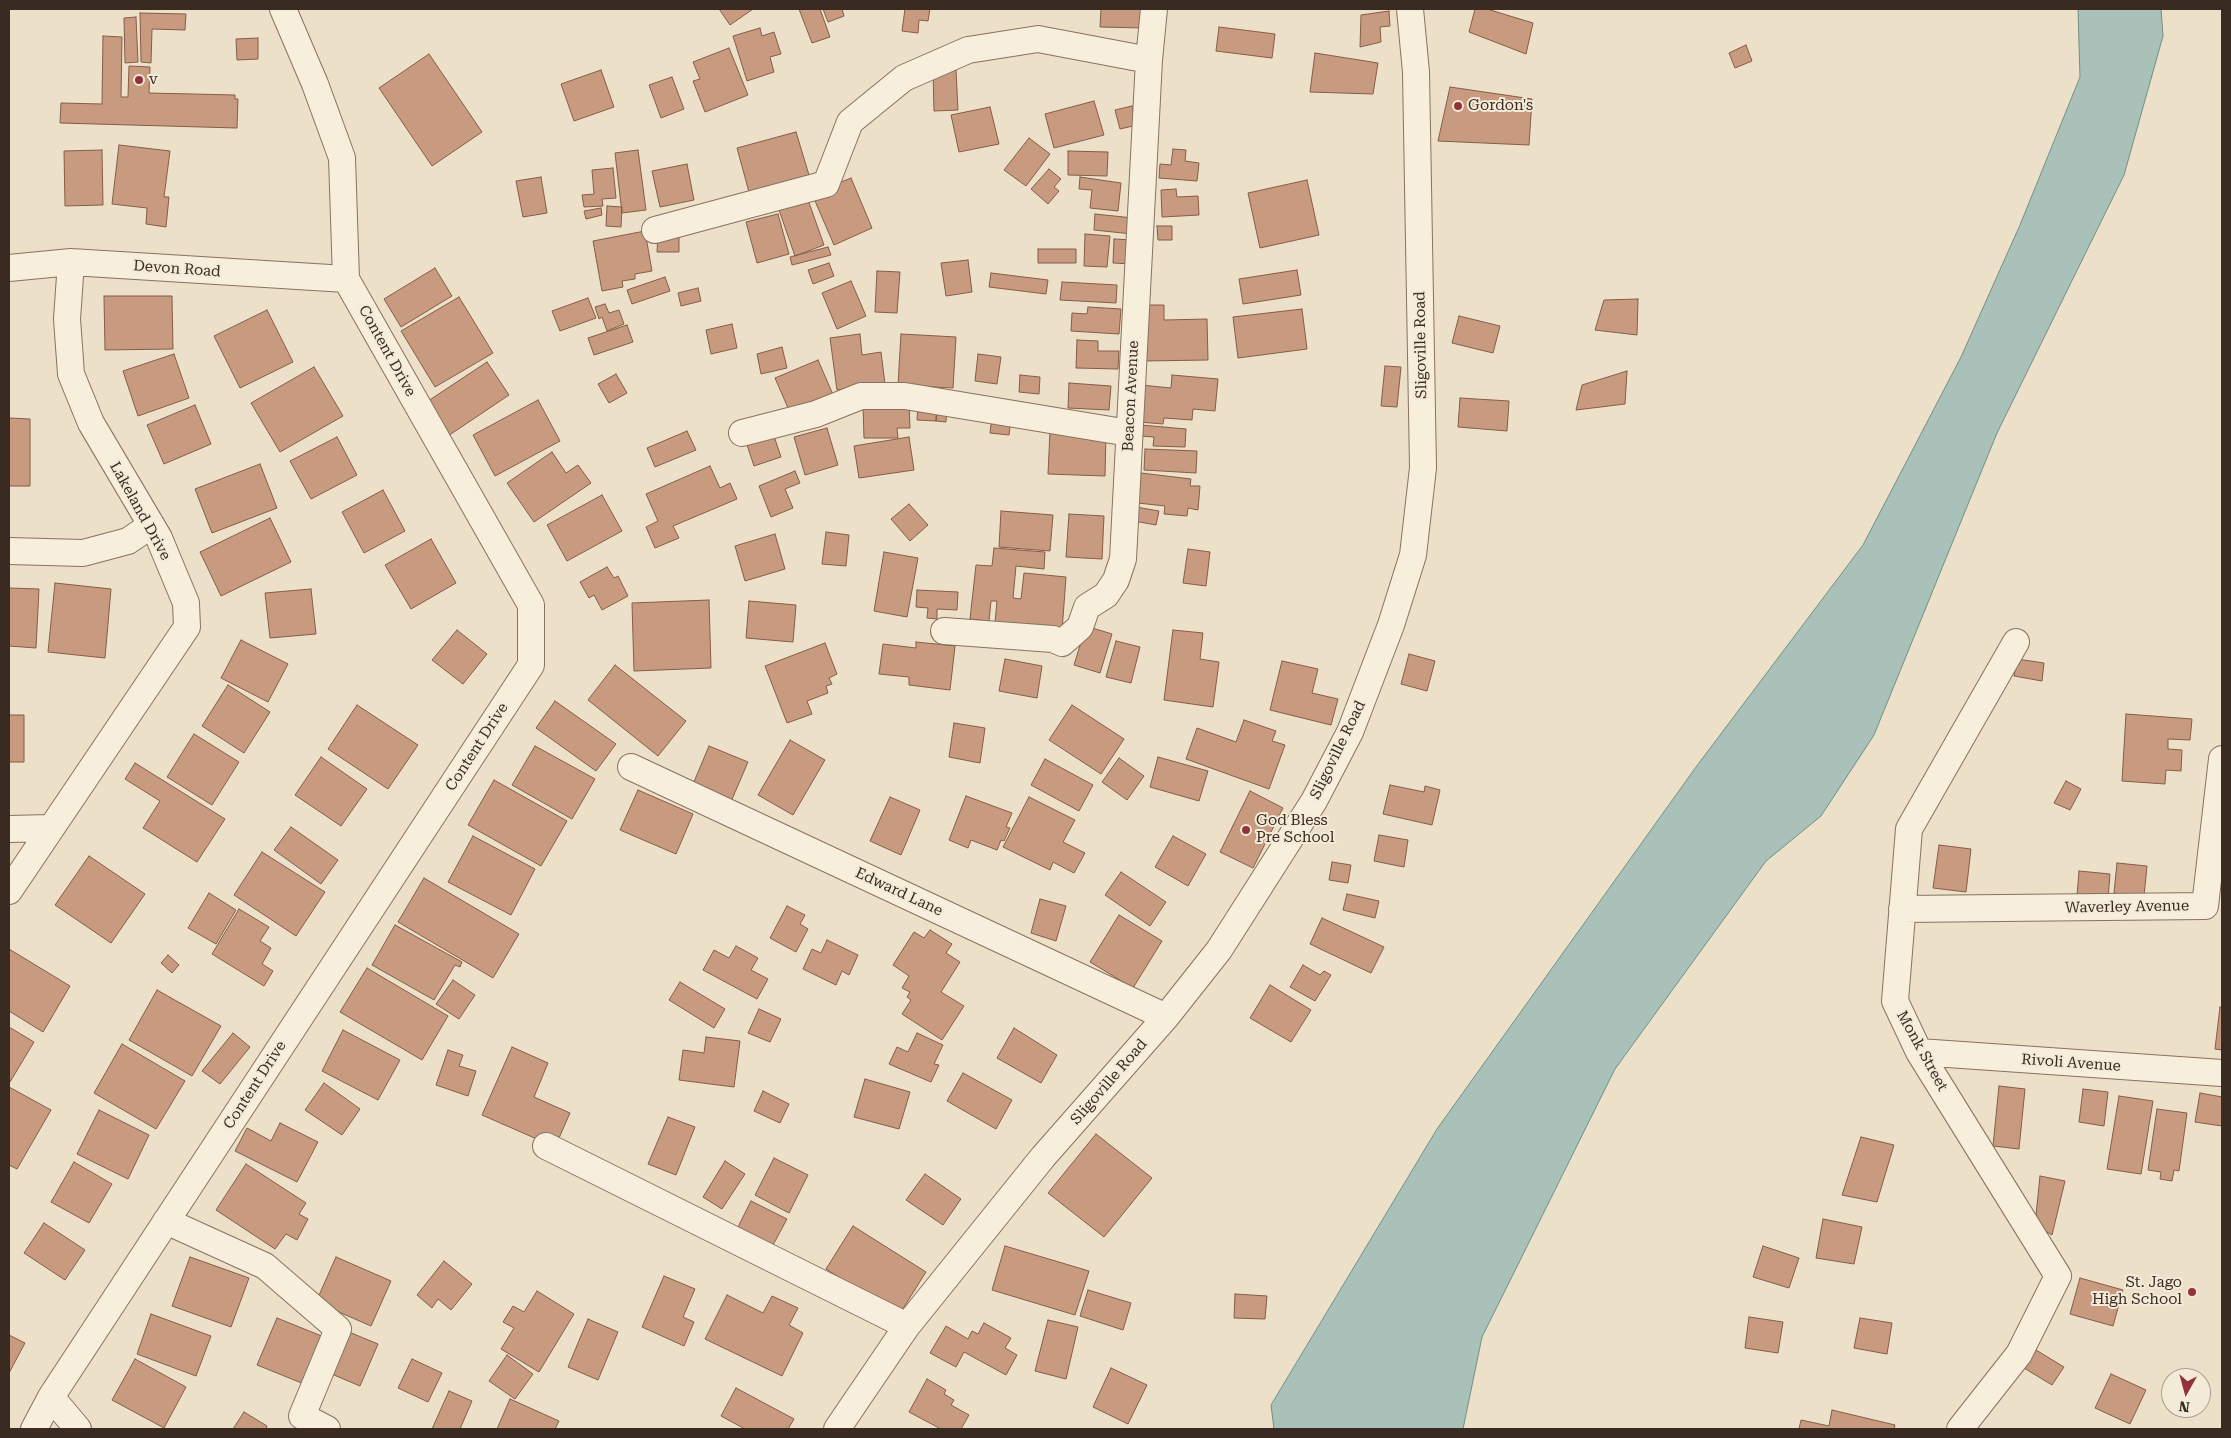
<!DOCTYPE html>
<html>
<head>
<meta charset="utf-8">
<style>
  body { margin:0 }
  #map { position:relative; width:2231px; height:1438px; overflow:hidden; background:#ece0c9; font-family:"Roboto Serif",serif }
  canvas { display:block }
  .frame { position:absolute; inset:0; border:10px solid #392b21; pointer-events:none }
  .north { position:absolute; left:2161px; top:1368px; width:50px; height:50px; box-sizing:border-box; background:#f4ead8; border:1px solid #a99e8f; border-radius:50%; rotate:187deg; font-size:14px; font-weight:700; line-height:20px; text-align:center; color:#392b21 }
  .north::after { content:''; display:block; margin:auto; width:18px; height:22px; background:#933238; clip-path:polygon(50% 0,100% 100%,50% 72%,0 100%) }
</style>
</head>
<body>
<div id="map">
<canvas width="2231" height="1438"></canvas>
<div class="frame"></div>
<div class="north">N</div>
</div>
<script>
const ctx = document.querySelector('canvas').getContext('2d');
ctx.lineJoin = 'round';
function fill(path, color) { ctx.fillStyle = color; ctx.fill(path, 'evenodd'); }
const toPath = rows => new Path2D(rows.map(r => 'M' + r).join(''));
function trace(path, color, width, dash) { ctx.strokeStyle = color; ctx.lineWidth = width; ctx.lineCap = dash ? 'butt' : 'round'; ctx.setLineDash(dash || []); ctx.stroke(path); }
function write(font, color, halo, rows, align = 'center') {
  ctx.font = font + ' "Roboto Serif",serif'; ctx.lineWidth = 4; ctx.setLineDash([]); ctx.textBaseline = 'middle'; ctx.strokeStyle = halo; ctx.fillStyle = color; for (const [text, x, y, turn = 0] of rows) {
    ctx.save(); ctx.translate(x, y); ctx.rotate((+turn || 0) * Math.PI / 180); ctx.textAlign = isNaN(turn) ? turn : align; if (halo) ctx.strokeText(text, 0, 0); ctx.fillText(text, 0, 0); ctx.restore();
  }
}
const water = toPath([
  [2078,9,2161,9,2163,36,2124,175,1997,433,1874,735,1821,816,1766,861,1615,1069,1482,1337,1463,1429,1274,1429,1271,1405,1437,1129,1696,767,1863,545,1961,357,2020,225,2080,77,2078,9]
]);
const building = toPath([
  [719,9,753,9,730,25,719,9],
  [799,9,820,9,830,37,812,43,799,9],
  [823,9,842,9,844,16,828,22,823,9],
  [905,9,930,9,928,21,919,20,918,33,902,31,905,9],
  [1101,9,1145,9,1144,28,1100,27,1101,9],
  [1475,9,1487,9,1533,23,1526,54,1469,32,1475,9],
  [1389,11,1390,26,1380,27,1381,42,1360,47,1361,15,1389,11],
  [140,13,186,14,185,30,152,29,151,63,141,62,140,13],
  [136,17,138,62,125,63,124,18,136,17],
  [1219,27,1275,34,1272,58,1216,51,1219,27],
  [760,28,762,36,774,32,781,54,770,57,774,72,747,81,733,36,760,28],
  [103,36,122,37,121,97,128,97,129,66,150,67,149,93,235,95,235,99,238,99,237,128,60,123,61,103,102,104,103,36],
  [258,38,258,59,237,60,236,39,258,38],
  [1746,45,1752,61,1735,68,1729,53,1746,45],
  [729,48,748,95,705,112,693,81,700,79,693,62,729,48],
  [1315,53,1378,63,1373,94,1310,92,1315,53],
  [429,54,482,132,432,166,379,88,429,54],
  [601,70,614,107,574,121,561,84,601,70],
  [956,70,958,110,934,111,933,71,956,70],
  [672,77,684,109,661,118,649,85,672,77],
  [1450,87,1532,99,1529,145,1438,141,1450,87],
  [1094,101,1104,135,1054,148,1045,114,1094,101],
  [1132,106,1137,125,1120,129,1115,110,1132,106],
  [990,107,999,144,959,152,951,115,990,107],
  [796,132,809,175,749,192,737,148,796,132],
  [1029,138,1050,154,1026,186,1004,170,1029,138],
  [119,145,170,151,164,197,169,197,166,227,146,224,147,208,112,204,119,145],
  [1173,149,1186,150,1185,161,1199,163,1197,181,1159,178,1160,164,1171,165,1173,149],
  [102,150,103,205,65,206,64,151,102,150],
  [638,150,646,210,622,213,615,153,638,150],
  [1068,151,1108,152,1107,176,1068,175,1068,151],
  [687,164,694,200,660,207,652,171,687,164],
  [613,168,616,198,602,199,603,206,584,207,582,195,594,194,592,170,613,168],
  [1049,169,1061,179,1054,187,1059,191,1048,204,1031,189,1049,169],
  [541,177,547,213,523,217,516,181,541,177],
  [1080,177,1121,183,1118,211,1090,208,1092,190,1079,189,1080,177],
  [851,178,872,228,834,245,812,194,851,178],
  [1307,180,1319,235,1260,248,1248,193,1307,180],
  [1176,189,1177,197,1198,196,1199,215,1162,217,1161,190,1176,189],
  [807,197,824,245,795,256,778,207,807,197],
  [607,206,622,207,621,227,606,226,607,206],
  [601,208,602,215,586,219,584,211,601,208],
  [778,214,789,254,757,263,746,222,778,214],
  [1095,214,1133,218,1132,234,1094,230,1095,214],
  [1157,226,1172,226,1172,240,1158,240,1157,226],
  [645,231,652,271,635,274,635,279,622,281,623,287,602,291,593,241,645,231],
  [658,232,679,232,679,252,657,252,658,232],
  [1085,234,1110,236,1107,267,1084,266,1085,234],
  [1114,239,1133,240,1132,264,1113,263,1114,239],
  [828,247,831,255,792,265,790,257,828,247],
  [1038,249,1076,249,1076,263,1038,263,1038,249],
  [968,260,972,292,946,296,941,263,968,260],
  [829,263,834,276,813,284,808,270,829,263],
  [435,268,452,296,401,327,384,299,435,268],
  [1297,270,1301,295,1243,304,1239,279,1297,270],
  [877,271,900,272,897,313,875,312,877,271],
  [991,273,1048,280,1046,294,989,287,991,273],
  [665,277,670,291,632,304,627,290,665,277],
  [851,281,866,316,837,329,822,293,851,281],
  [1062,282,1117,285,1116,303,1060,300,1062,282],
  [698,288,701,301,681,306,678,293,698,288],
  [104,296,172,296,173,349,105,350,104,296],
  [459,297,493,353,435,387,401,331,459,297],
  [588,298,596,318,560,331,552,311,588,298],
  [1638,299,1637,335,1595,330,1604,300,1638,299],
  [605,304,609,313,619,310,624,324,607,331,602,317,599,319,595,307,605,304],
  [1142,305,1164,305,1164,320,1207,319,1208,360,1144,361,1142,305],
  [1088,307,1121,309,1119,334,1071,331,1072,313,1087,314,1088,307],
  [1302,309,1307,349,1238,358,1233,317,1302,309],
  [267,310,293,362,240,388,214,336,267,310],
  [1459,316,1500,326,1493,353,1452,343,1459,316],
  [732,324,737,348,711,354,706,330,732,324],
  [627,325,633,342,594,355,588,338,627,325],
  [860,334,862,355,881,352,885,384,837,390,830,338,860,334],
  [901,334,956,337,953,388,898,385,901,334],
  [1077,340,1098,341,1098,351,1119,351,1118,369,1076,368,1077,340],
  [782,347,787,368,761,374,757,354,782,347],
  [174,354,189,398,138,416,123,371,174,354],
  [978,354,1001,357,997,384,975,381,978,354],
  [818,360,834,397,791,415,775,378,818,360],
  [487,362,509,395,445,438,422,405,487,362],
  [1385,366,1401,367,1397,407,1381,406,1385,366],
  [314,367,343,416,280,452,251,403,314,367],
  [1627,371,1625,404,1576,410,1582,385,1627,371],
  [616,374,627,393,609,403,598,384,616,374],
  [1020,375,1040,377,1039,394,1019,392,1020,375],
  [1172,375,1218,379,1215,411,1193,409,1192,420,1164,418,1163,424,1139,422,1141,385,1171,388,1172,375],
  [1069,383,1111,386,1109,410,1068,408,1069,383],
  [1460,398,1509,401,1507,431,1458,427,1460,398],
  [538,400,560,441,495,476,473,435,538,400],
  [909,403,910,428,897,428,898,438,864,438,863,405,909,403],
  [195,405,211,444,164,464,147,425,195,405],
  [947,405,946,422,936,421,937,407,947,405],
  [918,406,937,407,936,421,917,420,918,406],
  [992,416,1011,418,1009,435,990,433,992,416],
  [9,418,30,419,30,486,9,486,9,418],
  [1141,425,1186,429,1185,447,1153,446,1154,437,1140,436,1141,425],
  [827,428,838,465,805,475,794,437,827,428],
  [687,431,696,450,655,467,647,448,687,431],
  [1050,431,1106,433,1105,476,1048,474,1050,431],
  [774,436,781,457,754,466,747,445,774,436],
  [337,437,357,475,311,499,290,461,337,437],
  [909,437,914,470,859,478,854,446,909,437],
  [1145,449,1197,451,1196,473,1144,470,1145,449],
  [552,452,566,473,578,465,591,483,534,522,507,483,552,452],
  [260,464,277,508,212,533,195,489,260,464],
  [710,466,720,488,730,483,737,499,673,526,679,538,655,548,646,527,658,521,646,494,710,466],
  [795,471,800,483,785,489,793,508,771,517,759,486,795,471],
  [1141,473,1191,479,1190,486,1200,486,1198,510,1188,508,1187,516,1164,514,1165,506,1138,503,1141,473],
  [383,490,405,531,364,553,342,512,383,490],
  [602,495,622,531,567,561,547,525,602,495],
  [909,504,928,525,910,541,891,519,909,504],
  [1136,507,1159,511,1156,525,1134,521,1136,507],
  [1001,511,1053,515,1050,551,999,547,1001,511],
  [1069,514,1104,516,1102,559,1066,557,1069,514],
  [270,518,291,562,221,596,200,552,270,518],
  [826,532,849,535,846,566,822,564,826,532],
  [775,534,785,569,745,581,735,546,775,534],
  [431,539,456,583,411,609,385,565,431,539],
  [994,548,1045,552,1044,569,1016,566,1013,598,1021,599,1024,573,1066,577,1062,631,995,623,997,601,991,601,989,621,970,619,976,565,992,566,994,548],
  [1188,549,1210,552,1206,586,1183,583,1188,549],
  [884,552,918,558,907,617,874,611,884,552],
  [607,567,614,578,618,576,628,596,602,610,594,595,589,598,580,582,607,567],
  [55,583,111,589,105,658,48,652,55,583],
  [9,588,39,589,36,648,9,646,9,588],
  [311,589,316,634,270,638,265,593,311,589],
  [917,590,958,592,957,610,937,609,937,619,927,618,928,608,916,607,917,590],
  [709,600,711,668,634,671,632,603,709,600],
  [749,601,796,605,793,642,746,638,749,601],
  [1086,626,1112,634,1100,673,1074,665,1086,626],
  [457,630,487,654,463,684,432,660,457,630],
  [1173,630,1203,633,1200,659,1219,662,1213,707,1164,700,1173,630],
  [241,640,288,664,268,702,221,678,241,640],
  [1116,641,1140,647,1131,683,1106,677,1116,641],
  [916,642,955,646,950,690,909,685,909,677,879,674,883,644,916,648,916,642],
  [825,643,837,674,829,678,832,684,826,686,828,693,807,701,812,714,787,723,765,666,825,643],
  [1409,654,1435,661,1427,691,1401,684,1409,654],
  [1005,659,1042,666,1037,698,999,691,1005,659],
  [2017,659,2044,663,2042,681,2014,676,2017,659],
  [1282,661,1318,669,1312,693,1338,699,1331,725,1270,710,1282,661],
  [615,665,686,721,658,756,588,700,615,665],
  [228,685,270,712,244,753,202,726,228,685],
  [555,701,616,744,596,771,536,728,555,701],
  [357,705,418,745,388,789,328,749,357,705],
  [1072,705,1124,739,1101,774,1049,740,1072,705],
  [2126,714,2192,719,2190,740,2168,739,2168,749,2182,750,2181,771,2166,770,2165,784,2122,781,2126,714],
  [9,715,24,715,24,762,9,762,9,715],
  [1244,720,1276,731,1272,741,1285,745,1269,789,1186,759,1197,728,1236,742,1244,720],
  [954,723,985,728,980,763,949,757,954,723],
  [194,734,239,762,212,805,167,777,194,734],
  [790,740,825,760,793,815,758,795,790,740],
  [535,746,595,779,572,819,512,785,535,746],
  [709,746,748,762,730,804,691,789,709,746],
  [321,757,367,789,341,826,295,795,321,757],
  [1158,757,1208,771,1199,801,1150,787,1158,757],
  [1119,758,1144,776,1127,800,1102,782,1119,758],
  [1045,759,1093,785,1079,811,1031,785,1045,759],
  [135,763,225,819,197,862,143,828,160,801,125,779,135,763],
  [494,780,567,821,541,866,468,825,494,780],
  [2066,781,2081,789,2070,810,2054,803,2066,781],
  [1390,785,1424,792,1425,786,1440,790,1432,825,1383,814,1390,785],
  [638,790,693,814,676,854,620,830,638,790],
  [1250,791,1283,808,1253,868,1220,852,1250,791],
  [966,796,1012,813,1006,827,1010,828,1004,841,1001,840,997,850,971,840,968,848,949,840,966,796],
  [890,797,920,810,901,855,870,841,890,797],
  [1029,797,1075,820,1063,842,1085,853,1074,873,1053,862,1050,870,1003,847,1029,797],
  [291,827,338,860,321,884,274,850,291,827],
  [1379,835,1408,840,1404,867,1374,861,1379,835],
  [473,836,535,869,511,915,448,882,473,836],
  [1173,836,1206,854,1188,886,1155,867,1173,836],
  [1939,845,1971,849,1966,892,1933,888,1939,845],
  [262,852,325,892,296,936,234,895,262,852],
  [89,856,145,894,111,943,55,905,89,856],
  [1332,862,1351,865,1348,883,1329,880,1332,862],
  [2117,863,2147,866,2144,896,2114,893,2117,863],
  [2079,871,2110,874,2108,899,2077,896,2079,871],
  [1121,872,1166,902,1150,926,1105,895,1121,872],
  [424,878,519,934,493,978,398,922,424,878],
  [209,893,236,910,216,944,188,928,209,893],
  [1347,894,1379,901,1375,918,1343,910,1347,894],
  [1040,899,1066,906,1056,941,1031,933,1040,899],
  [787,906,805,915,800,924,808,929,796,952,770,938,787,906],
  [239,909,269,927,260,941,271,948,262,964,273,971,264,986,212,954,239,909],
  [1119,915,1162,941,1133,988,1090,962,1119,915],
  [1322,918,1384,947,1371,973,1310,944,1322,918],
  [395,925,462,962,460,967,455,965,434,1000,372,965,395,925],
  [930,930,952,944,946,953,960,962,941,992,964,1006,942,1040,902,1014,911,1000,907,997,910,992,902,988,909,976,893,965,914,932,924,938,930,930],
  [827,940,858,955,849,975,842,971,836,985,803,969,812,949,821,953,827,940],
  [736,946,758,958,751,970,768,979,757,999,703,970,714,950,729,958,736,946],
  [9,949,70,986,43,1032,9,1011,9,949],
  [168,955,179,965,172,973,161,963,168,955],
  [1303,965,1320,975,1324,971,1331,975,1315,1001,1290,987,1303,965],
  [367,968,448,1016,422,1060,340,1012,367,968],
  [453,980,475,995,459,1019,436,1004,453,980],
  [680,982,725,1009,714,1028,669,1000,680,982],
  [1270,985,1311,1010,1291,1042,1250,1018,1270,985],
  [157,990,221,1026,192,1076,129,1040,157,990],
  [2220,1007,2222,1008,2222,1050,2215,1049,2220,1007],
  [759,1009,781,1019,770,1042,748,1033,759,1009],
  [9,1027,34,1042,10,1082,9,1081,9,1027],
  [1014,1028,1057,1055,1041,1083,997,1058,1014,1028],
  [343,1030,400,1060,378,1100,322,1071,343,1030],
  [233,1033,250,1047,220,1084,202,1071,233,1033],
  [917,1033,943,1045,934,1064,939,1065,931,1082,889,1064,897,1047,908,1052,917,1033],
  [706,1037,740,1041,734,1087,679,1080,683,1050,704,1053,706,1037],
  [122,1044,185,1081,156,1129,94,1093,122,1044],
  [512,1047,548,1063,534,1097,570,1113,555,1147,482,1115,512,1047],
  [448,1050,463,1055,459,1066,476,1071,468,1096,436,1085,448,1050],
  [963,1073,1012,1100,996,1129,947,1101,963,1073],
  [865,1079,910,1092,899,1129,854,1117,865,1079],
  [324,1083,360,1109,342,1135,305,1110,324,1083],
  [1999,1086,2025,1089,2019,1149,1993,1146,1999,1086],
  [9,1087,51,1110,17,1169,9,1165,9,1087],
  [2083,1089,2108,1092,2104,1126,2079,1122,2083,1089],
  [763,1091,789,1104,780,1123,754,1111,763,1091],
  [2200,1093,2222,1097,2222,1126,2195,1122,2200,1093],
  [2119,1096,2153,1101,2141,1174,2107,1169,2119,1096],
  [2157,1109,2187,1113,2179,1171,2174,1170,2172,1181,2160,1179,2161,1172,2148,1170,2157,1109],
  [99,1110,149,1135,128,1179,77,1154,99,1110],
  [668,1117,695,1127,676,1175,648,1164,668,1117],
  [280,1123,318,1142,297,1182,235,1151,247,1128,271,1141,280,1123],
  [1096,1134,1152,1178,1104,1237,1048,1193,1096,1134],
  [1861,1137,1894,1145,1877,1202,1842,1195,1861,1137],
  [774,1158,808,1175,789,1213,755,1195,774,1158],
  [725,1161,745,1174,722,1209,703,1197,725,1161],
  [74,1162,112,1184,89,1223,51,1202,74,1162],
  [246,1164,306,1203,299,1214,308,1219,297,1240,286,1234,275,1249,216,1210,246,1164],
  [925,1174,961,1199,943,1225,906,1200,925,1174],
  [2040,1176,2065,1181,2052,1235,2035,1225,2040,1176],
  [751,1201,787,1219,773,1245,738,1227,751,1201],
  [1823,1219,1862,1227,1854,1264,1816,1258,1823,1219],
  [44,1223,85,1250,65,1280,24,1253,44,1223],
  [853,1226,926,1272,899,1315,826,1269,853,1226],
  [1005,1246,1089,1271,1075,1315,992,1290,1005,1246],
  [1763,1246,1799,1258,1789,1288,1753,1277,1763,1246],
  [190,1257,249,1278,231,1327,172,1306,190,1257],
  [336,1257,391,1281,371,1326,316,1302,336,1257],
  [444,1261,472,1284,451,1310,438,1299,432,1308,417,1295,444,1261],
  [664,1276,695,1289,683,1317,694,1322,684,1346,642,1327,664,1276],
  [2080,1278,2123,1290,2113,1326,2070,1314,2080,1278],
  [1088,1290,1131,1303,1123,1330,1080,1316,1088,1290],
  [537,1291,574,1314,539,1372,501,1349,514,1328,503,1322,513,1306,524,1312,537,1291],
  [1235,1294,1267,1296,1265,1319,1234,1318,1235,1294],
  [727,1295,763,1313,772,1296,798,1308,789,1325,803,1333,782,1376,705,1339,727,1295],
  [151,1314,211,1336,196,1376,137,1354,151,1314],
  [1749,1317,1783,1322,1778,1353,1745,1348,1749,1317],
  [277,1318,329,1339,309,1386,257,1365,277,1318],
  [1860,1318,1892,1323,1887,1354,1854,1348,1860,1318],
  [588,1319,618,1332,598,1380,568,1367,588,1319],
  [1048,1320,1078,1327,1066,1379,1035,1371,1048,1320],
  [984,1323,1011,1338,1005,1348,1017,1355,1006,1375,964,1352,956,1367,930,1353,946,1326,968,1339,972,1331,978,1334,984,1323],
  [344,1330,378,1344,360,1386,327,1372,344,1330],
  [9,1335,25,1343,9,1373,9,1335],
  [2036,1350,2064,1367,2052,1385,2024,1368,2036,1350],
  [507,1355,533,1374,515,1399,489,1381,507,1355],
  [135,1359,186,1387,164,1428,112,1400,135,1359],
  [412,1359,442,1373,428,1402,398,1388,412,1359],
  [1111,1368,1147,1385,1128,1424,1093,1407,1111,1368],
  [2111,1374,2146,1390,2130,1424,2095,1408,2111,1374],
  [927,1379,946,1390,944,1394,954,1400,951,1405,969,1415,961,1429,941,1429,909,1412,927,1379],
  [736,1388,794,1419,788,1429,745,1429,721,1416,736,1388],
  [449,1391,472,1401,460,1429,432,1429,449,1391],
  [510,1399,559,1421,555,1429,497,1429,510,1399],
  [1832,1410,1895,1425,1894,1429,1799,1429,1801,1420,1829,1426,1832,1410],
  [244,1412,267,1426,266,1429,233,1429,244,1412]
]);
const minor = toPath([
  [655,230,826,184,850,122,904,78,968,50,1038,39,1149,60],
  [9,268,71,262,346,279],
  [742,433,816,414,861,396,905,396,1129,433],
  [9,551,83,553,128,541,150,526],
  [944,631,1053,639,1062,643,1080,627,1087,607,1106,595,1116,580,1123,559,1149,60,1154,9],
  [631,767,1166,1017],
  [9,829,50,828],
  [9,891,187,627,186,603,159,538,91,423,71,374,67,319,71,262],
  [1902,909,2205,906,2222,759],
  [1919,1052,2222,1073],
  [546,1146,907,1326],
  [166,1221,265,1266,338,1329,302,1416,327,1429],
  [51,1397,78,1429],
  [34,1429,51,1397,531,665,531,605,346,279,342,158,315,84,283,9],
  [837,1429,907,1326,1043,1157,1166,1017,1219,950,1314,801,1350,732,1391,625,1413,555,1423,468,1416,72,1410,9],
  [1960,1429,2019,1354,2058,1276,1919,1052,1895,1001,1909,829,2016,642]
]);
const markers = [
  [139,80,5,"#933238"],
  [1458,106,5,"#933238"],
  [1246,830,5,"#933238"],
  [2192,1292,5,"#933238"]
];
const poiNames = [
  ["v",149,80],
  ["Gordon's",1468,106],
  ["God Bless",1256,821],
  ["Pre School",1256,838],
  ["St. Jago",2182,1283,"right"],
  ["High School",2182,1300,"right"]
];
const streetNames = [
  ["Devon Road",177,269,4],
  ["Sligoville Road",1421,345,-91],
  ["Content Drive",387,351,61],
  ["Beacon Avenue",1131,396,-87],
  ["Lakeland Drive",140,511,61],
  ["Content Drive",477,747,-57],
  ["Sligoville Road",1338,750,-64],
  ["Edward Lane",899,892,25],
  ["Waverley Avenue",2127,907,-1],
  ["Monk Street",1922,1051,61],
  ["Rivoli Avenue",2071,1063,4],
  ["Sligoville Road",1109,1082,-49],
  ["Content Drive",255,1085,-57]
];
fill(water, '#a9c1b9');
trace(water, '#708f86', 1);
fill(building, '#c89b81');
trace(building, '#855c46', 1);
trace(minor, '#87725f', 28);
trace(minor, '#f7eedc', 26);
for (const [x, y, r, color] of markers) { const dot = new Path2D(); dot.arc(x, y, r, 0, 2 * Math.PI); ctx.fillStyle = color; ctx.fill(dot); trace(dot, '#f4ead8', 2); }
write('15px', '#392b21', '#f4ead8', poiNames, 'left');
write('15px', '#392b21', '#f4ead8', streetNames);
</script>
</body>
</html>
